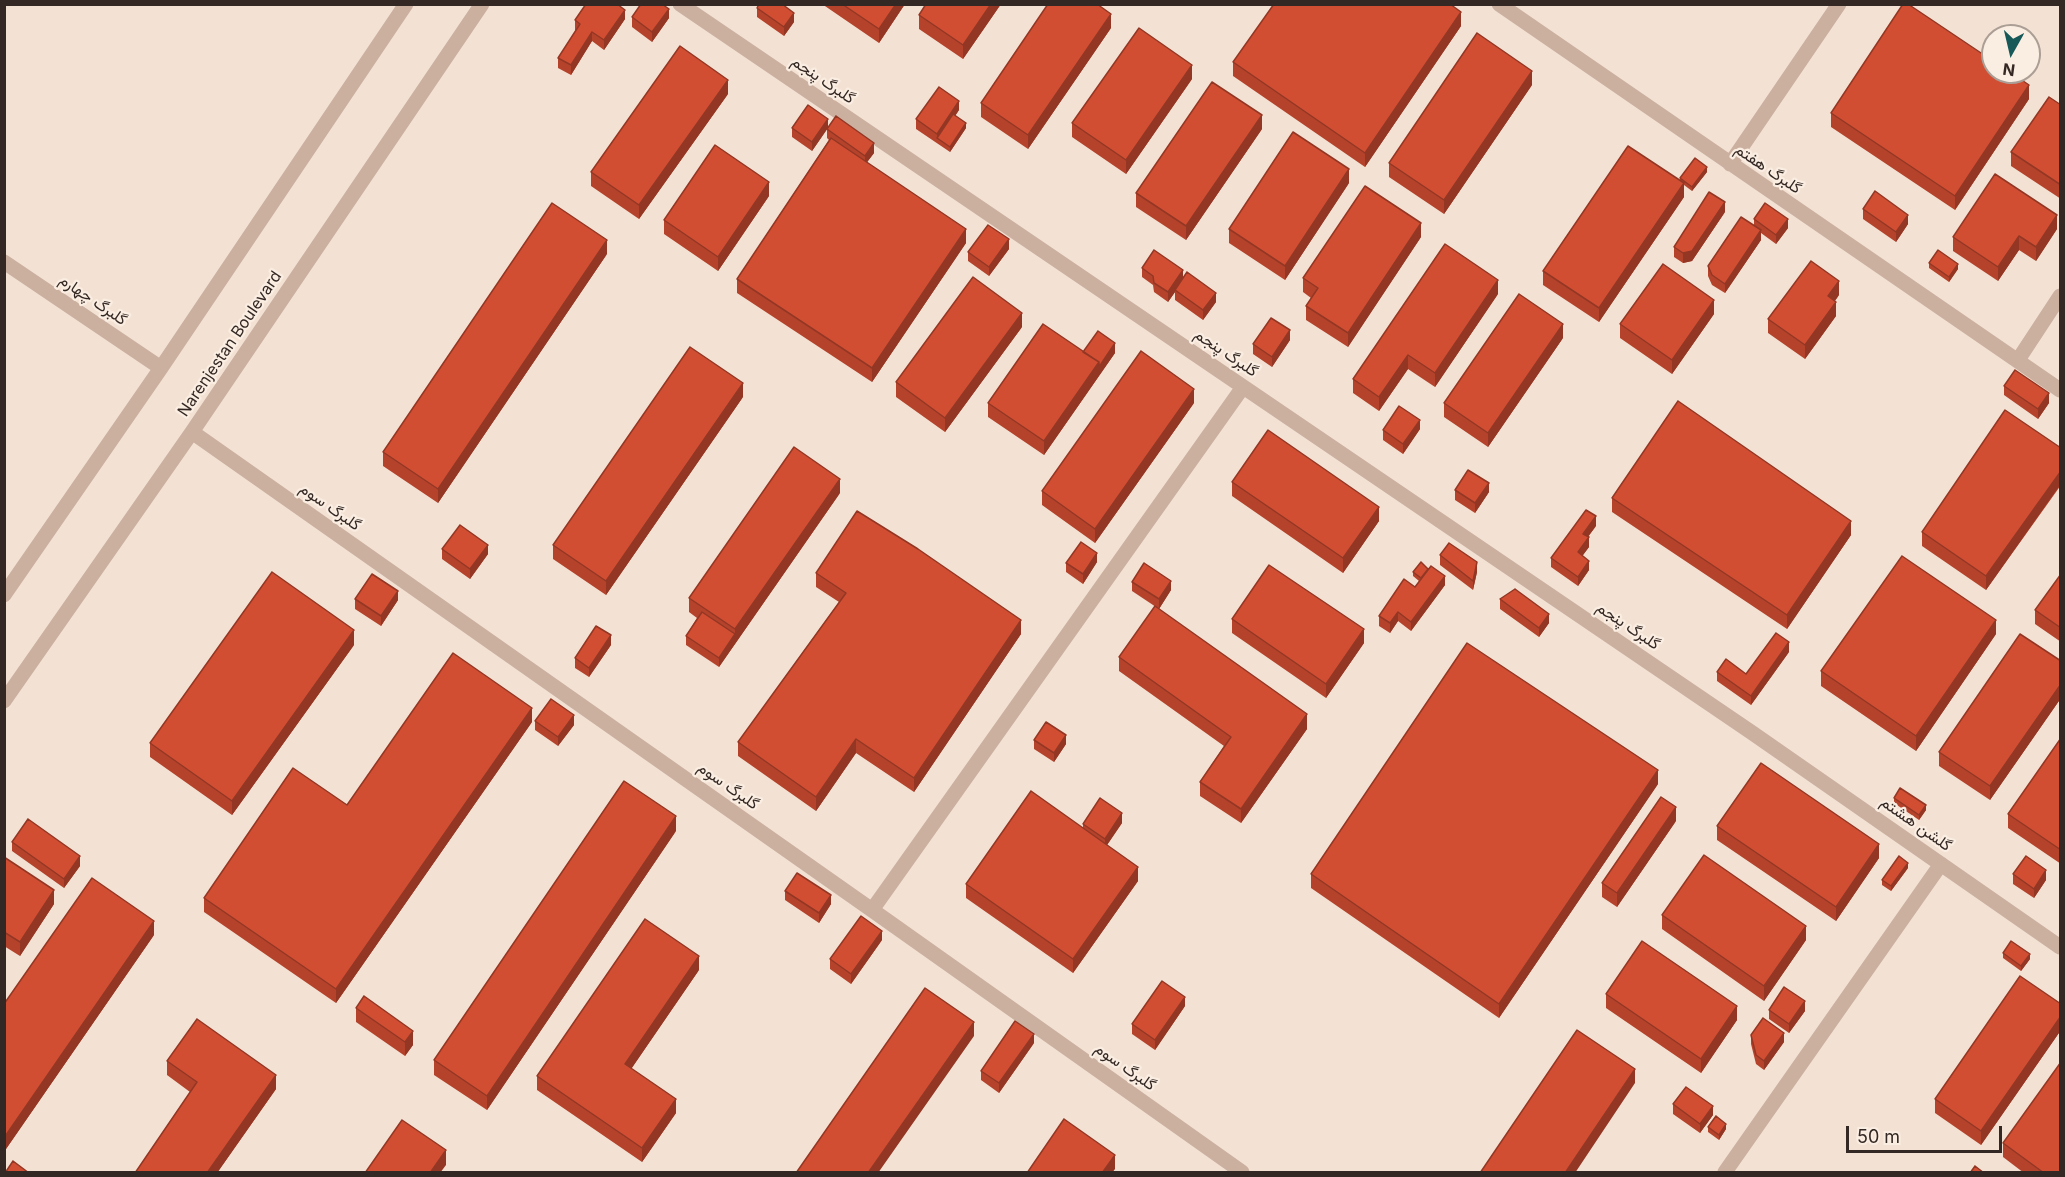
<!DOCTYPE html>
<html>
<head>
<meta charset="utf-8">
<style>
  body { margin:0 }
  #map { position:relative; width:2065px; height:1177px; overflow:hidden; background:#f3e2d4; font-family:Inter,sans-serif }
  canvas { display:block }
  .frame { position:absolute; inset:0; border:6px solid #342824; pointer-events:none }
  .north { position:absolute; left:1981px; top:24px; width:60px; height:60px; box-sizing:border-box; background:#faede1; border:2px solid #ab9e95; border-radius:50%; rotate:188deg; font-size:16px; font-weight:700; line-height:24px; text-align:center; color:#342824 }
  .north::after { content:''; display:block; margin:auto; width:21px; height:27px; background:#165958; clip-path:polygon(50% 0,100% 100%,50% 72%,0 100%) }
  .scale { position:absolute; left:1846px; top:1126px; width:156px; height:27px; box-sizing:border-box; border:3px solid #342824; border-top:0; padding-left:8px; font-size:18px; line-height:21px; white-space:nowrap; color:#342824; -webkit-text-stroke:4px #faede1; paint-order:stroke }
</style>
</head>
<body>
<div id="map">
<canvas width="2065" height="1177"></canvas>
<div class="frame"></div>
<div class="north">N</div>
<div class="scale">50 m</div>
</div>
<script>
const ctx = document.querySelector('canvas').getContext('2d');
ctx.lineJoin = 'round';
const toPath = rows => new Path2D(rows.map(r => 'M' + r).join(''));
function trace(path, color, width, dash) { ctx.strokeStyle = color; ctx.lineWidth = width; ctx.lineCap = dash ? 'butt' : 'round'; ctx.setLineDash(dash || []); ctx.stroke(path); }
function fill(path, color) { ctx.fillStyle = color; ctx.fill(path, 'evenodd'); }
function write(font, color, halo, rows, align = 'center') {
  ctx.font = font + ' Inter,Vazirmatn,sans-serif'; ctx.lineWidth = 4.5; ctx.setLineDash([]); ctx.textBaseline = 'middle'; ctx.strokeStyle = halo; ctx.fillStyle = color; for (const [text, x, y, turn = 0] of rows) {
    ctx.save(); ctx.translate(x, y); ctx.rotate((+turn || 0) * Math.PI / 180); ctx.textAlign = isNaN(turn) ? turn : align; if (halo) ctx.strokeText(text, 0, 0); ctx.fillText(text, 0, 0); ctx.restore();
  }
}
const minor = toPath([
  [680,4,1751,732,2060,947],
  [1499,4,2060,390],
  [1730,164,1839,4],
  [4,262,161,368],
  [2018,360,2060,296],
  [192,432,872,910,1242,1172],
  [4,595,161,368,406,4],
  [4,701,192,432,482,4],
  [872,910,1243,387],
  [1725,1172,1941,864]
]);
const wall = toPath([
  [822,4,905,4,879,43],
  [926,4,1001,4,963,59,919,29,919,15],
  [757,8,794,22,784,36,757,17],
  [632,17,669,18,652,42,632,27],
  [625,19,604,50,592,41,571,75,558,68,558,58,576,30,575,30,575,20],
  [1461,26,1365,167,1233,76,1233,62],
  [1111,28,1028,149,981,117,981,103],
  [1192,79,1126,174,1072,137,1072,123],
  [1532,85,1444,214,1389,177,1389,163],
  [728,94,639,219,591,186,591,172],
  [2029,99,1955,210,1831,127,1831,113],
  [2061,105,2061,199,2011,166,2011,152],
  [959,110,955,116,966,128,950,152,916,129,916,119],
  [828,127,874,153,867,162,966,243,872,382,737,293,737,279,829,140,827,138,827,129,812,151,792,137,792,128],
  [1262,129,1186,240,1136,207,1136,193],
  [1707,172,1692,191,1684,185,1684,197,1599,322,1543,285,1543,271,1680,181,1680,178],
  [1349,183,1285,280,1229,243,1229,229],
  [769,196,718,271,664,234,664,220],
  [1863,209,1908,224,1896,242,1863,219],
  [1725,212,1692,261,1683,263,1674,257,1674,247],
  [1754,219,1788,228,1776,244,1761,233,1761,240,1725,293,1712,285,1708,276,1708,266,1754,226],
  [2057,229,2036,261,2019,250,1998,281,1953,251,1953,237],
  [1421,237,1348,347,1306,320,1306,306,1311,298,1303,292,1303,278],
  [1009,249,989,276,968,261,968,252],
  [607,254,438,503,383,466,383,452],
  [1929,263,1958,269,1949,282,1929,268],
  [1142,268,1183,278,1216,302,1203,320,1175,300,1175,292,1168,302,1154,292,1153,285,1142,277],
  [1498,294,1435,387,1408,369,1379,411,1353,393,1353,379],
  [1839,295,1835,301,1836,316,1805,359,1768,333,1768,319],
  [1714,314,1672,374,1620,338,1620,324],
  [1022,327,945,432,896,397,896,382],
  [1563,338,1488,447,1444,417,1444,403],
  [1290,340,1272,367,1253,354,1253,344],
  [1083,352,1115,353,1044,455,988,417,988,403],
  [2004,386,2049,403,2038,419,2004,395],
  [743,397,606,595,553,559,553,545],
  [1194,403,1095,543,1042,505,1042,491],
  [1420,429,1403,454,1383,440,1383,430],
  [2061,448,2061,485,1986,590,1922,546,1922,532],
  [1232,482,1379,521,1343,573,1232,496],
  [1455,490,1489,492,1475,513,1455,500],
  [840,493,719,667,686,645,686,636,697,618,689,612,689,598],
  [1612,498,1851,535,1787,629,1612,512],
  [1596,526,1588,537,1589,547,1582,556,1589,570,1578,586,1551,567,1551,558],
  [442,549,488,554,470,579,442,559],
  [1440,555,1477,572,1473,590,1440,565],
  [1097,562,1083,584,1066,572,1066,563],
  [1413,572,1445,585,1411,631,1398,621,1390,633,1379,626,1379,616,1415,587,1419,581,1413,576],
  [816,573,1021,634,914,792,856,753,816,811,738,756,738,742,839,602,816,587],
  [2061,574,2061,642,2035,624,2035,610],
  [1132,582,1171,590,1159,609,1132,591],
  [355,599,398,600,381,626,355,609],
  [1500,599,1549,623,1539,637,1500,609],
  [1232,619,1364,643,1326,698,1232,633],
  [1996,634,1916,751,1821,686,1821,671],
  [354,645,232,815,150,757,150,743],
  [611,645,589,677,575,668,575,658],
  [1789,652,1751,705,1717,681,1717,672,1746,674],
  [1119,657,1307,729,1241,823,1200,796,1200,782,1224,746,1119,671],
  [2061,661,2061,698,1990,800,1939,766,1939,752],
  [535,721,574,725,558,746,535,730],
  [532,722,336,1003,204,912,204,898,347,805],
  [2061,738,2061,864,2008,828,2008,814],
  [1034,740,1066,744,1054,762,1034,749],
  [1658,784,1499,1018,1311,888,1311,874],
  [1894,798,1926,810,1919,820,1894,803],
  [1676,821,1617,907,1602,897,1602,883],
  [1122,823,1107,845,1138,881,1073,973,966,898,966,884,1083,827,1083,824],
  [1717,826,1879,858,1836,921,1717,840],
  [676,831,487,1110,434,1075,434,1060],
  [12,842,80,866,64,888,12,851],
  [4,857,54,904,20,956,4,946],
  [1908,868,1891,891,1882,885,1882,880],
  [2013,874,2046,880,2034,898,2013,884],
  [785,891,831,904,819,923,785,900],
  [1662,915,1806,940,1764,1001,1662,929],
  [154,935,6,1149,4,1148,4,1004],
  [882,940,851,984,830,969,830,959],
  [2003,953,2030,959,2021,971,2003,958],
  [699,970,631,1069,676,1113,642,1162,537,1090,537,1076],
  [1606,994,1737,1020,1701,1073,1606,1008],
  [2061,1004,2061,1030,1981,1145,1935,1113,1935,1099],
  [1185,1006,1155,1050,1132,1034,1132,1024],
  [356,1008,413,1045,405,1056,356,1022],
  [1769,1010,1805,1011,1789,1033,1769,1019],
  [1751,1035,1784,1042,1764,1070,1756,1064,1751,1044],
  [1034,1043,999,1093,981,1080,981,1071],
  [167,1061,276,1089,217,1173,135,1173,190,1092,167,1075],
  [1673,1104,1713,1115,1700,1133,1673,1114],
  [1708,1127,1726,1129,1719,1140,1708,1132],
  [2003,1143,2061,1173,2024,1173,2003,1157]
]);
const shadedWall = toPath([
  [896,4,905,4,879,43,879,29],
  [991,4,1001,4,963,59,963,45],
  [669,9,669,18,652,42,652,32],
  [625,10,625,19,604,50,604,40],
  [1461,12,1461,26,1365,167,1365,153],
  [794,13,794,22,784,36,784,27],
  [1111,14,1111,28,1028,149,1028,135],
  [592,32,592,41,571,75,571,65],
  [1192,65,1192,79,1126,174,1126,160],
  [1532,71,1532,85,1444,214,1444,200],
  [728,80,728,94,639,219,639,205],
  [2029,85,2029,99,1955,210,1955,196],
  [959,101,959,110,939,140,937,138,937,134],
  [1262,115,1262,129,1186,240,1186,226],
  [828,119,828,128,812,151,812,142],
  [966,123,966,128,950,152,950,147],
  [874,143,874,153,865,165,865,156],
  [1707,167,1707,172,1692,191,1692,187],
  [1349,169,1349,183,1285,280,1285,266],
  [769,182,769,196,718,271,718,257],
  [1684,183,1684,197,1599,322,1599,308],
  [1725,202,1725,212,1692,261,1683,263,1683,253],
  [1908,215,1908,224,1896,242,1896,232],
  [2057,215,2057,229,2036,261,2036,247],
  [1788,219,1788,228,1776,244,1776,235],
  [1421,223,1421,237,1348,347,1348,333],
  [966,229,966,243,872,382,872,368],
  [1761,230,1761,240,1725,293,1725,284],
  [2019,236,2019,250,1998,281,1998,267],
  [1009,239,1009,249,989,276,989,267],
  [607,240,607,254,438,503,438,489],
  [1958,264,1958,269,1949,282,1949,277],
  [1183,270,1183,280,1175,290,1175,292,1168,302,1168,292],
  [1498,280,1498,294,1435,387,1435,373],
  [1839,281,1839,295,1828,310,1828,296],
  [1216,293,1216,302,1203,320,1203,310],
  [1714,300,1714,314,1672,374,1672,360],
  [1836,302,1836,316,1805,359,1805,345],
  [1022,313,1022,327,945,432,945,418],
  [1563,324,1563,338,1488,447,1488,433],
  [1290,330,1290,340,1272,367,1272,357],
  [1115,343,1115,353,1044,455,1044,441,1099,362],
  [1408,355,1408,369,1379,411,1379,397],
  [743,383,743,397,606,595,606,581],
  [1194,389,1194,403,1095,543,1095,529],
  [2049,393,2049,403,2038,419,2038,409],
  [1420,420,1420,429,1403,454,1403,444],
  [2060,471,2060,485,1986,590,1986,576],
  [840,479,840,493,719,667,719,658,735,634,735,629],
  [1489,483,1489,492,1475,513,1475,503],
  [1379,507,1379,521,1343,573,1343,558],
  [1596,516,1596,526,1583,543,1583,534],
  [1851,521,1851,535,1787,629,1787,615],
  [1589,537,1589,547,1578,562,1578,552],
  [488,545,488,554,470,579,470,569],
  [1097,553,1097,562,1083,584,1083,574],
  [1589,561,1589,570,1578,586,1578,577],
  [1477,562,1477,572,1473,590,1473,581],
  [1445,576,1445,585,1411,631,1411,622],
  [1171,581,1171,590,1159,609,1159,599],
  [398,591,398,600,381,626,381,616],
  [1398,612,1398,621,1390,633,1390,623],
  [1549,614,1549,623,1539,637,1539,628],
  [1021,620,1021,634,914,792,914,778],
  [1996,620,1996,634,1916,751,1916,736],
  [1364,629,1364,643,1326,698,1326,684],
  [354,630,354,645,232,815,232,801],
  [611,635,611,645,589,677,589,668],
  [1789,642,1789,652,1751,705,1751,696],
  [2061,684,2061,698,1990,800,1990,786],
  [532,708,532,722,336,1003,336,989],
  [1307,714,1307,729,1241,823,1241,809],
  [574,715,574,725,558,746,558,737],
  [1066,735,1066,744,1054,762,1054,753],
  [856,739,856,753,816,811,816,797],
  [1658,770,1658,784,1499,1018,1499,1004],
  [1926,805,1926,810,1919,820,1919,815],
  [1676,807,1676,821,1617,907,1617,893],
  [1122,813,1122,823,1105,848,1105,839],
  [676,816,676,831,487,1110,487,1096],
  [1879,844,1879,858,1836,921,1836,907],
  [80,856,80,866,64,888,64,879],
  [1908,863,1908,868,1891,891,1891,886],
  [1138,867,1138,881,1073,973,1073,959],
  [2046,870,2046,880,2034,898,2034,889],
  [54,890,54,904,20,956,20,942],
  [831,895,831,904,819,923,819,913],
  [154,921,154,935,6,1149,6,1135],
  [1806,926,1806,940,1764,1001,1764,986],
  [882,931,882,940,851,984,851,974],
  [2030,954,2030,959,2021,971,2021,966],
  [699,956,699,970,625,1078,625,1064],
  [1185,997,1185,1006,1155,1050,1155,1040],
  [1805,1001,1805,1011,1789,1033,1789,1024],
  [1737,1006,1737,1020,1701,1073,1701,1059],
  [2061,1016,2061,1030,1981,1145,1981,1131],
  [974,1022,974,1036,878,1173,868,1173],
  [413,1031,413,1045,405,1056,405,1042],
  [1784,1033,1784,1042,1764,1070,1764,1061],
  [1034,1034,1034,1043,999,1093,999,1083],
  [1635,1069,1635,1083,1575,1173,1565,1173],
  [276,1075,276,1089,217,1173,207,1173],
  [676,1099,676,1113,642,1162,642,1148],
  [1713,1106,1713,1115,1700,1133,1700,1124],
  [1726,1124,1726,1129,1719,1140,1719,1135],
  [446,1150,446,1165,440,1173,430,1173],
  [1115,1155,1115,1169,1112,1173,1102,1173]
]);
const building = toPath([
  [586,4,617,4,625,10,604,40,592,32,571,65,558,58,580,24,575,20,586,4],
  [641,4,662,4,669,9,652,32,632,17,641,4],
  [759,4,782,4,794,13,784,27,757,8,759,4],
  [842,4,896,4,879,29,842,4],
  [926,4,991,4,963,45,919,15,926,4],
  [1048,4,1097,4,1111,14,1028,135,981,103,1048,4],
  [1274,4,1450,4,1461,12,1365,153,1233,62,1274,4],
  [1903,4,1908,4,1993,61,1993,72,2010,72,2029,85,1955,196,1831,113,1903,4],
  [1139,28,1192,65,1126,160,1072,123,1139,28],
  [1477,33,1532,71,1444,200,1389,163,1477,33],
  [680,46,728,80,639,205,591,172,680,46],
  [1212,82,1262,115,1186,226,1136,193,1212,82],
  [939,87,959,101,937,134,916,119,939,87],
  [2049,97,2061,105,2061,185,2011,152,2049,97],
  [808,105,828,119,812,142,792,128,808,105],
  [953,114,966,123,950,147,937,138,953,114],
  [836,116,874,143,865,156,827,129,836,116],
  [1293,132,1349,169,1285,266,1229,229,1293,132],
  [831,138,966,229,872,368,737,279,831,138],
  [715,145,769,182,718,257,664,220,715,145],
  [1628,146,1684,183,1599,308,1543,271,1628,146],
  [1695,158,1707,167,1692,187,1680,178,1695,158],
  [1995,174,2057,215,2036,247,2019,236,1998,267,1953,237,1995,174],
  [1365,186,1421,223,1348,333,1306,306,1318,288,1303,278,1365,186],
  [1875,191,1908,215,1896,232,1863,209,1875,191],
  [1709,192,1725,202,1692,251,1683,253,1674,247,1709,192],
  [552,203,607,240,438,489,383,452,552,203],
  [1765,203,1788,219,1776,235,1754,219,1765,203],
  [1741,217,1761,230,1725,284,1712,275,1708,266,1741,217],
  [988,225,1009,239,989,267,968,252,988,225],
  [1445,244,1498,280,1435,373,1408,355,1379,397,1353,379,1445,244],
  [1154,250,1183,270,1168,292,1154,283,1153,276,1142,268,1154,250],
  [1938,250,1958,264,1949,277,1929,263,1938,250],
  [1811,261,1839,281,1828,296,1836,302,1805,345,1768,319,1811,261],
  [1663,264,1714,300,1672,360,1620,324,1663,264],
  [1187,272,1216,293,1203,310,1175,290,1187,272],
  [973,277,1022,313,945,418,896,382,973,277],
  [1519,294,1563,324,1488,433,1444,403,1519,294],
  [1271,318,1290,330,1272,357,1253,344,1271,318],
  [1043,324,1099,362,1044,441,988,403,1043,324],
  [1098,331,1115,343,1099,367,1099,362,1083,352,1098,331],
  [690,347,743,383,606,581,553,545,690,347],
  [1141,351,1194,389,1095,529,1042,491,1141,351],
  [2015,370,2049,393,2038,409,2004,386,2015,370],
  [1678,401,1851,521,1787,615,1612,498,1678,401],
  [1399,406,1420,420,1403,444,1383,430,1399,406],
  [2005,410,2061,448,2061,471,1986,576,1922,532,2005,410],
  [1268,430,1379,507,1343,558,1232,482,1268,430],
  [794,447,840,479,735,629,689,598,794,447],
  [1468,470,1489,483,1475,503,1455,490,1468,470],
  [1586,510,1596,516,1583,534,1589,537,1578,552,1589,561,1578,577,1551,558,1586,510],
  [857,511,918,549,1021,620,914,778,856,739,816,797,738,742,846,593,816,573,857,511],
  [460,525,488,545,470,569,442,549,460,525],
  [1081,542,1097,553,1083,574,1066,563,1081,542],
  [1449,543,1477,562,1473,581,1440,555,1449,543],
  [1902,556,1996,620,1916,736,1821,671,1902,556],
  [1421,562,1428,569,1421,578,1413,572,1421,562],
  [1144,563,1171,581,1159,599,1132,582,1144,563],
  [1269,565,1364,629,1326,684,1232,619,1269,565],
  [1431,566,1445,576,1411,622,1398,612,1390,623,1379,616,1404,579,1415,587,1431,566],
  [272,572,354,630,232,801,150,743,272,572],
  [372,574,398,591,381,616,355,599,372,574],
  [2061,574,2061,628,2035,610,2061,574],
  [1515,589,1549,614,1539,628,1500,599,1515,589],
  [1155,606,1307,714,1241,809,1200,782,1231,737,1119,657,1155,606],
  [702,612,735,634,719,658,686,636,702,612],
  [596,626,611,635,589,668,575,658,596,626],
  [1776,633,1789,642,1751,696,1717,672,1726,659,1746,674,1776,633],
  [2020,634,2061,661,2061,684,1990,786,1939,752,2020,634],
  [1467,643,1658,770,1499,1004,1311,874,1467,643],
  [453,653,532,708,336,989,204,898,293,768,347,805,453,653],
  [551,699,574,715,558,737,535,721,551,699],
  [1046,722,1066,735,1054,753,1034,740,1046,722],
  [2061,738,2061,850,2008,814,2061,738],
  [1761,763,1879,844,1836,907,1717,826,1761,763],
  [624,781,676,816,487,1096,434,1060,624,781],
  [1900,788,1926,805,1919,815,1894,798,1900,788],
  [1031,791,1138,867,1073,959,966,884,1031,791],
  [1661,797,1676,807,1617,893,1602,883,1661,797],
  [1100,798,1122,813,1105,839,1083,824,1100,798],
  [28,819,80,856,64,879,12,842,28,819],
  [1704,855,1806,926,1764,986,1662,915,1704,855],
  [1899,856,1908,863,1891,886,1882,880,1899,856],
  [2026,856,2046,870,2034,889,2013,874,2026,856],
  [4,857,54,890,20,942,4,932,4,857],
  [797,873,831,895,819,913,785,891,797,873],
  [92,878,154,921,6,1135,4,1134,4,1004,92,878],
  [861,916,882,931,851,974,830,959,861,916],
  [645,919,699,956,625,1064,676,1099,642,1148,537,1076,645,919],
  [1642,941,1737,1006,1701,1059,1606,994,1642,941],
  [2011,941,2030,954,2021,966,2003,953,2011,941],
  [2020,976,2061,1004,2061,1016,1981,1131,1935,1099,2020,976],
  [1162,981,1185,997,1155,1040,1132,1024,1162,981],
  [1784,987,1805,1001,1789,1024,1769,1010,1784,987],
  [925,988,974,1022,868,1173,796,1173,925,988],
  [364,996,413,1031,405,1042,356,1008,364,996],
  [1763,1018,1784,1033,1764,1061,1756,1055,1751,1035,1763,1018],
  [197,1019,276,1075,207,1173,135,1173,197,1082,167,1061,197,1019],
  [1015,1021,1034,1034,999,1083,981,1071,1015,1021],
  [1577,1030,1635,1069,1565,1173,1480,1173,1577,1030],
  [2061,1062,2061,1173,2044,1173,2003,1143,2061,1062],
  [1686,1087,1713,1106,1700,1124,1673,1104,1686,1087],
  [1716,1116,1726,1124,1719,1135,1708,1127,1716,1116],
  [1064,1119,1115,1155,1102,1173,1027,1173,1064,1119],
  [402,1120,446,1150,430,1173,365,1173,402,1120],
  [13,1161,29,1173,5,1173,13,1161],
  [1975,1166,1984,1173,1970,1173,1975,1166]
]);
const streetNames = [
  ["گلبرگ پنجم",823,80,34],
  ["گلبرگ هفتم",1768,169,34],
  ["گلبرگ چهارم",93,300,34],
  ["Narenjestan Boulevard",230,344,-56],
  ["گلبرگ پنجم",1226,353,34],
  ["گلبرگ سوم",330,507,35],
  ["گلبرگ پنجم",1628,626,34],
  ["گلبرگ سوم",728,786,35],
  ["گلشن هشتم",1916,824,35],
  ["گلبرگ سوم",1125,1067,35]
];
trace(minor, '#cbb0a0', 15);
fill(wall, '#b5432c');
fill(shadedWall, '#933724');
fill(building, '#d24e33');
trace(building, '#933724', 1.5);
write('16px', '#342824', '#faede1', streetNames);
</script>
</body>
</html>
